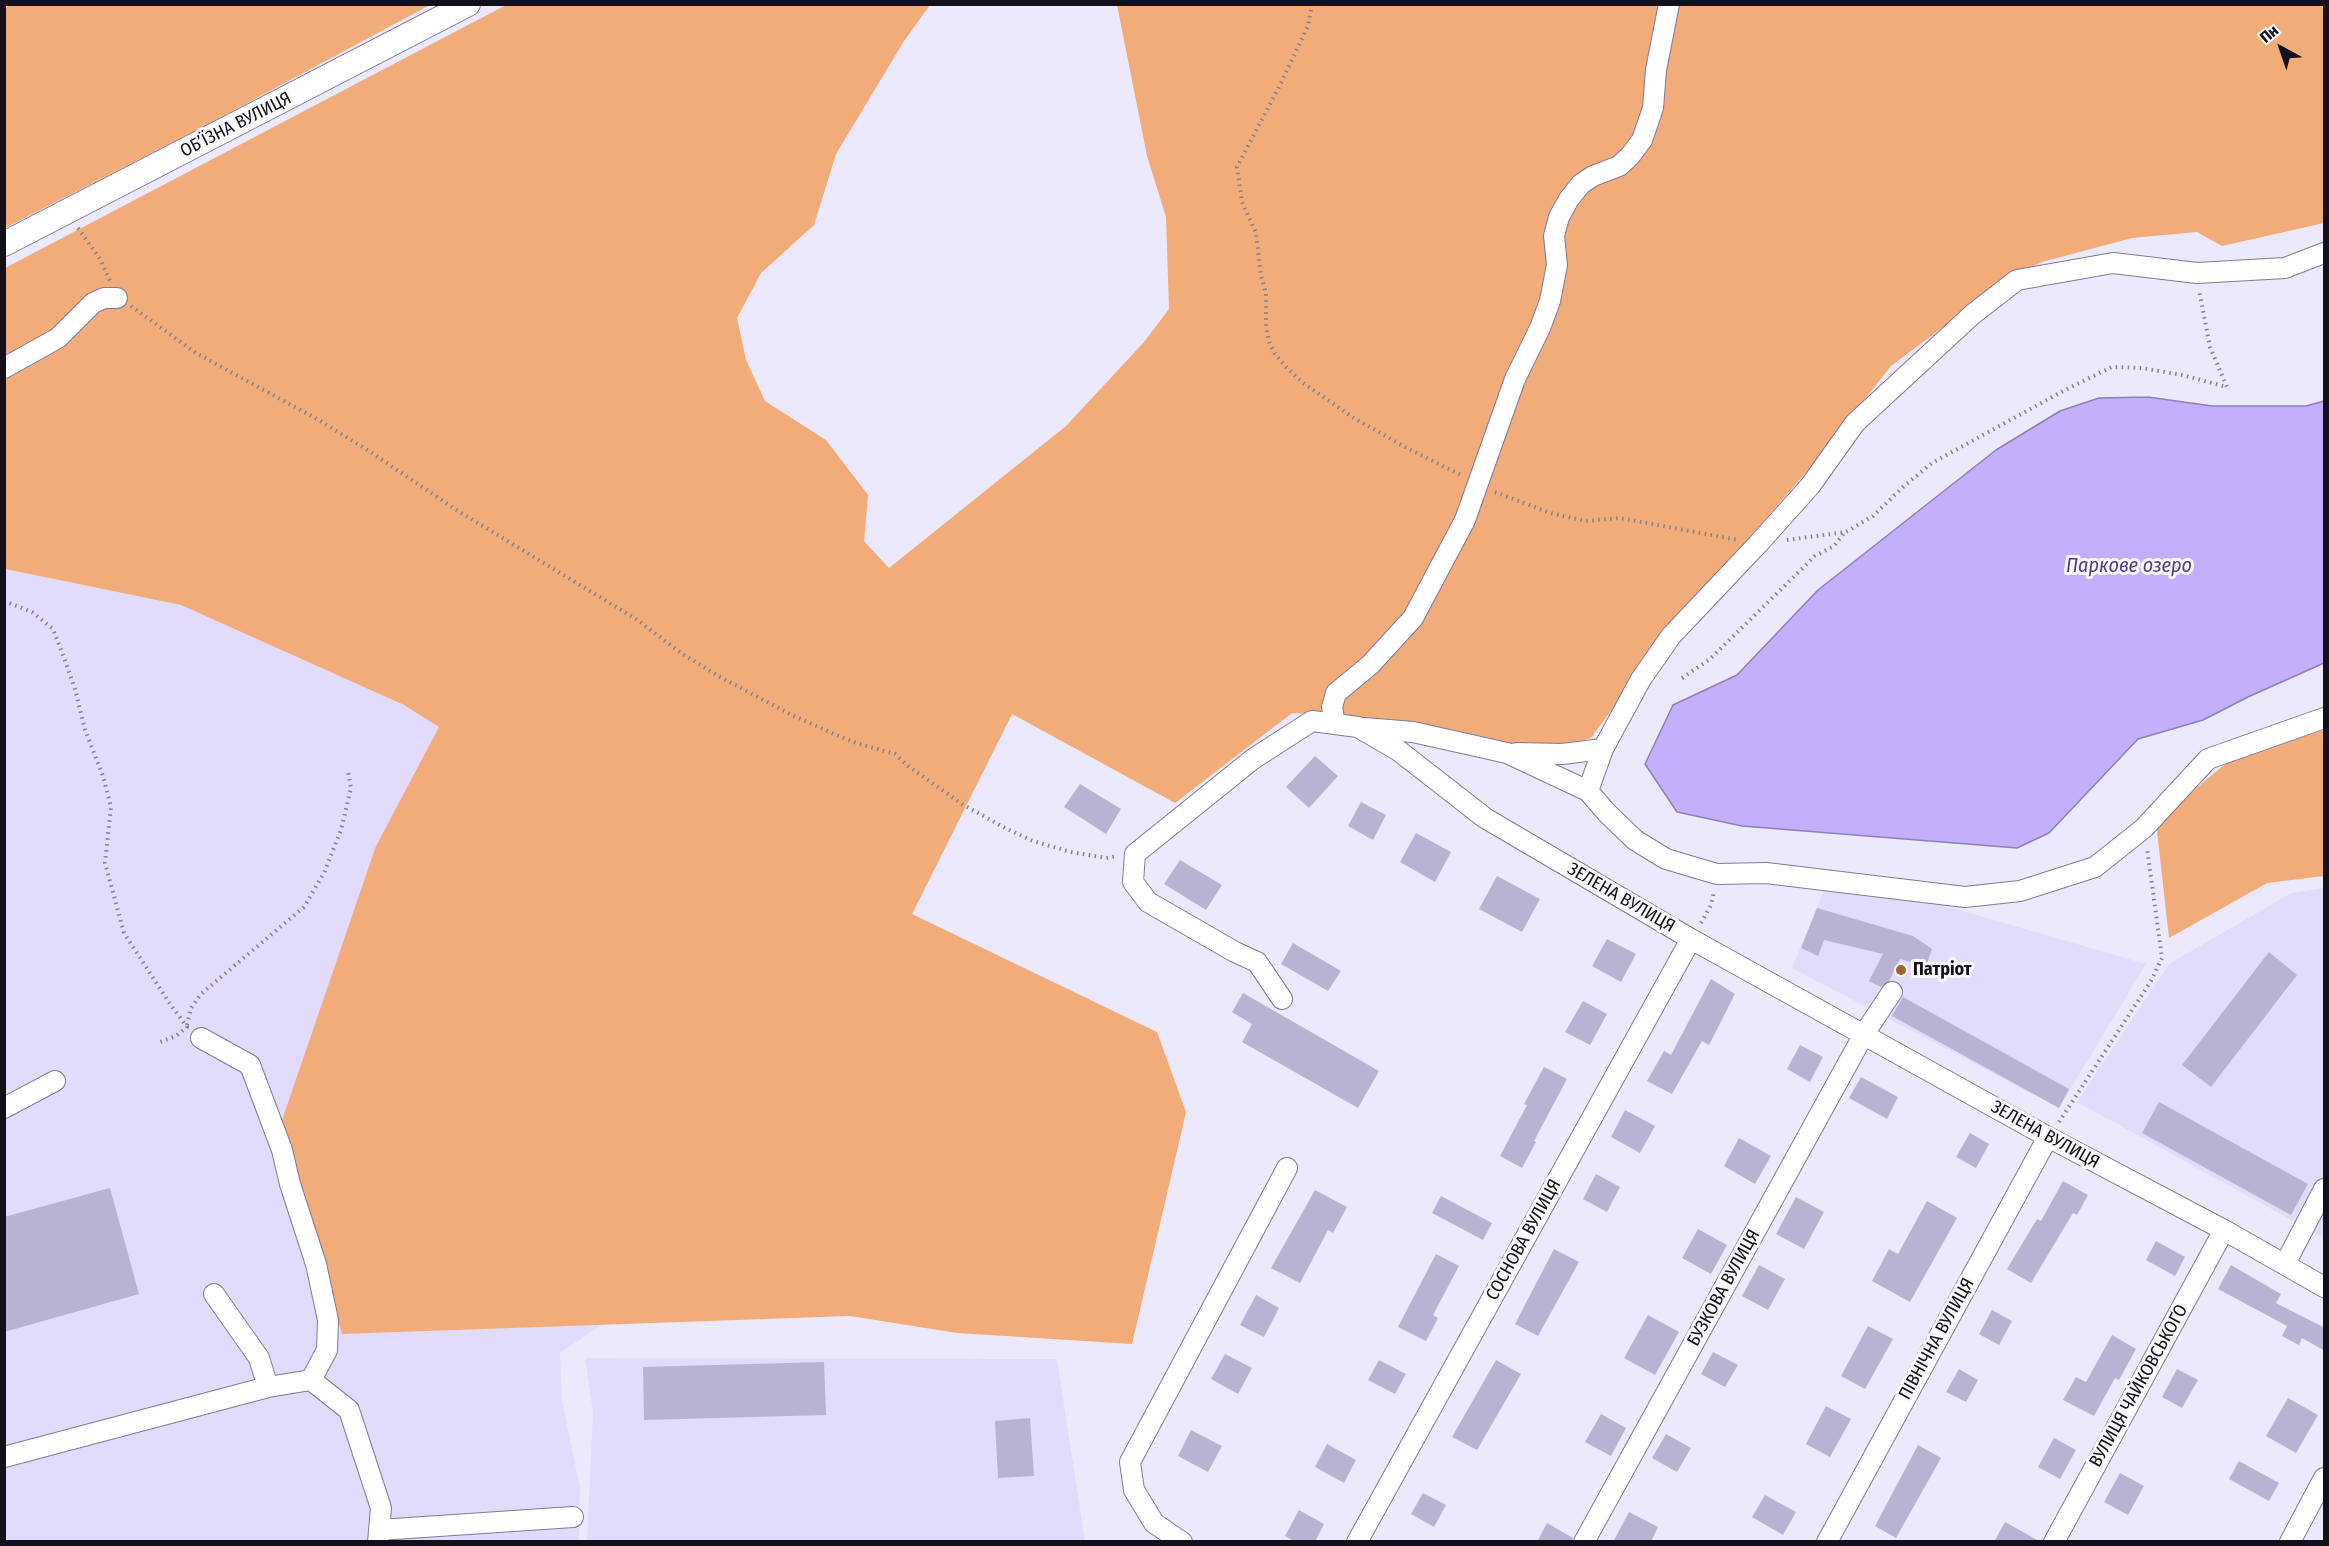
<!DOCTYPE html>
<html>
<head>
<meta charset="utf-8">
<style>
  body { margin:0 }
  #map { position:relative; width:2329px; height:1546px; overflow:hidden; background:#ede9fd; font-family:"Fira Sans Condensed",sans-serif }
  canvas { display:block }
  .frame { position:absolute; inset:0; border:6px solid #13101b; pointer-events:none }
  .north { position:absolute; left:2251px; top:18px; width:60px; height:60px; -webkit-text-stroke:4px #f9f9f9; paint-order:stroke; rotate:320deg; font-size:16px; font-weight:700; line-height:24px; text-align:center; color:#13101b }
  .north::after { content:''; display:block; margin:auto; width:21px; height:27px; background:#13101b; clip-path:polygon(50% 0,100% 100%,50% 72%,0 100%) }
</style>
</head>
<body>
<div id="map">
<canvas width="2329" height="1546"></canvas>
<div class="frame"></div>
<div class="north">Пн</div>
</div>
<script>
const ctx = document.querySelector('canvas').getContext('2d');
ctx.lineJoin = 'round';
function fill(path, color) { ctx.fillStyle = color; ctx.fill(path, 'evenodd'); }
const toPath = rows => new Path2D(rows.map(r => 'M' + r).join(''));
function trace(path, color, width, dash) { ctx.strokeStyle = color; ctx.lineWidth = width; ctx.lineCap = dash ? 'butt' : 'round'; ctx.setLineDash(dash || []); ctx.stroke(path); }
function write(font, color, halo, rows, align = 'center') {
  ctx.font = font + ' "Fira Sans Condensed",sans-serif'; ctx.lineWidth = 6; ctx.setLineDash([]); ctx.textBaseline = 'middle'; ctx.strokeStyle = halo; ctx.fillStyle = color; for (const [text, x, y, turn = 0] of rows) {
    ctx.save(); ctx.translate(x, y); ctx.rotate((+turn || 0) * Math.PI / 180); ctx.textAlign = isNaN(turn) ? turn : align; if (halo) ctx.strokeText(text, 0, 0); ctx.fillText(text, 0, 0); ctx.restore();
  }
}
const built = toPath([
  [4,569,181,605,404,705,440,727,376,846,342,1334,603,1324,560,1353,562,1400,580,1488,579,1541,5,1541],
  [2324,888,2324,1238,2077,1102,2169,964,2291,893],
  [1824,890,1935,903,2146,964,2059,1108,1792,968],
  [585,1358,1057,1359,1085,1541,587,1541,593,1412]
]);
const green = toPath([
  [5,4,430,4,430,5,212,122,5,228],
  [506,5,930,5,904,41,836,154,814,225,761,273,737,318,746,360,765,401,826,440,868,495,864,541,889,568,1066,426,1144,342,1169,309,1166,217,1147,156,1117,5,2324,5,2324,223,2222,246,2197,232,2132,238,2042,262,2010,277,1891,366,1821,455,1673,626,1591,738,1555,748,1491,743,1315,714,1292,713,1175,803,1012,714,912,914,1157,1032,1186,1112,1132,1344,957,1333,850,1316,342,1334,280,1126,376,846,439,727,404,705,181,605,5,569,5,268],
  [2324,730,2324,876,2267,883,2169,938,2156,822,2231,759]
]);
const water = toPath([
  [2148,397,2212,406,2306,406,2324,401,2324,663,2248,697,2203,720,2138,739,2049,833,2017,848,1742,826,1677,812,1645,764,1673,705,1737,675,1818,590,1996,450,2060,411,2099,398,2148,397]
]);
const building = toPath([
  [1315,756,1338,776,1309,808,1286,787],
  [1080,784,1121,809,1106,834,1064,807],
  [1361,802,1386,815,1373,840,1348,826],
  [1416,833,1451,852,1435,882,1400,862],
  [1180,860,1222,885,1206,910,1164,884],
  [1497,876,1540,899,1522,932,1479,909],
  [1817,908,1913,936,1932,949,1926,966,1900,959,1889,981,1881,987,1869,981,1883,954,1824,940,1818,956,1801,948],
  [1607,939,1636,954,1621,982,1592,966],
  [1293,943,1341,971,1328,991,1281,964],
  [2269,952,2297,975,2211,1087,2182,1065],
  [1711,979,1735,994,1709,1045,1702,1041,1672,1094,1647,1081,1664,1051,1671,1055],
  [1243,993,1379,1071,1358,1108,1242,1042,1252,1024,1232,1012],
  [1903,997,2069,1089,2059,1108,1892,1016],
  [1583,1001,1607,1014,1590,1045,1565,1032],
  [1800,1045,1823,1057,1810,1082,1787,1069],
  [1544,1067,1567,1079,1534,1141,1536,1142,1522,1168,1500,1156,1527,1105,1524,1104],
  [1861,1077,1898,1097,1887,1119,1849,1098],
  [2159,1102,2308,1184,2291,1215,2142,1133],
  [1625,1110,1655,1126,1640,1153,1611,1137],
  [1970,1133,1989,1144,1976,1168,1956,1157],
  [1739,1138,1771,1156,1755,1184,1724,1166],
  [1596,1174,1620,1187,1607,1212,1583,1199],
  [2063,1181,2088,1195,2077,1215,2073,1213,2031,1283,2007,1269,2037,1219,2041,1221],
  [110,1188,139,1294,4,1332,4,1217],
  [1315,1190,1347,1207,1333,1233,1328,1230,1300,1283,1271,1268],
  [1441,1196,1492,1223,1483,1240,1432,1213],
  [1796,1197,1824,1212,1804,1249,1776,1234],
  [1927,1201,1957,1218,1910,1302,1872,1281,1889,1249,1898,1254],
  [1698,1229,1727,1245,1711,1274,1682,1258],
  [2156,1241,2185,1257,2175,1276,2146,1260],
  [1554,1249,1579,1262,1538,1336,1515,1324],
  [1436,1254,1459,1266,1433,1315,1438,1318,1426,1341,1398,1327],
  [1759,1265,1785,1279,1768,1310,1742,1296],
  [2231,1265,2281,1294,2276,1303,2325,1328,2325,1351,2302,1338,2299,1345,2282,1336,2287,1326,2218,1289],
  [1256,1295,1279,1308,1264,1337,1240,1325],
  [1992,1310,2012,1321,1999,1345,1979,1334],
  [1648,1315,1679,1332,1655,1375,1624,1358],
  [1868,1326,1893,1339,1865,1389,1841,1376],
  [2112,1335,2136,1349,2119,1380,2115,1378,2094,1416,2063,1400,2076,1377,2086,1382],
  [1713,1352,1738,1365,1725,1387,1701,1374],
  [1225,1354,1252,1368,1238,1394,1211,1379],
  [1379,1360,1406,1374,1395,1394,1368,1380],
  [1496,1360,1521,1374,1477,1450,1452,1437],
  [824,1362,826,1415,644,1420,643,1367],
  [1959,1369,1978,1380,1966,1402,1946,1392],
  [2177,1369,2198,1380,2182,1408,2162,1397],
  [2288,1398,2318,1415,2296,1453,2266,1436],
  [1826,1406,1851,1419,1830,1457,1806,1444],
  [1601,1414,1626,1428,1611,1456,1585,1442],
  [1030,1418,1034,1476,998,1478,995,1421],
  [1191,1430,1222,1446,1208,1472,1178,1456],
  [1666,1434,1691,1448,1677,1472,1652,1458],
  [2054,1438,2076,1450,2060,1479,2038,1467],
  [1327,1444,1356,1460,1344,1483,1315,1467],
  [1918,1445,1941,1458,1896,1538,1875,1526],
  [2239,1461,2279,1483,2269,1501,2229,1479],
  [2120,1473,2144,1486,2128,1515,2104,1502],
  [1423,1493,1446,1505,1434,1527,1411,1514],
  [1765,1495,1796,1512,1783,1535,1752,1517],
  [1299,1510,1324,1524,1315,1542,1296,1542,1285,1536],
  [1629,1512,1658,1527,1651,1542,1613,1542],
  [2005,1522,2041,1542,1994,1542],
  [1547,1523,1573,1538,1572,1542,1537,1542]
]);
const path = toPath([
  [1312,4,1308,26,1279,87,1237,167,1242,202,1256,233,1261,276,1266,293,1266,326,1269,342,1275,354,1286,367,1303,383,1354,418,1405,447,1461,475],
  [78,228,100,259,110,281],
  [131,306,196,353,317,419,369,451,458,511,636,619,681,653,720,677,792,715,834,734,856,743,895,754,908,766,962,804,1005,828,1033,841,1071,852,1106,858,1117,856],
  [1495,492,1550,513,1586,521,1620,518,1738,540],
  [1787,540,1846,532,1873,516,1903,487,1932,463,2065,390,2112,367,2142,368,2182,375,2227,387,2210,347,2199,290],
  [4,601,32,612,53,629,63,655,75,689,85,730,103,776,111,807,105,863,124,933,168,1001,187,1027,176,1036,160,1042],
  [1682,678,1710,659,1815,556,1834,546,1845,532],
  [1701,923,1711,905,1714,891],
  [187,1025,191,1008,201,994,304,907,324,873,341,830,351,788,348,772],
  [2059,1122,2151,981,2162,958,2147,848]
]);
const minor = toPath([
  [2324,253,2285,268,2197,273,2113,263,2017,280,1973,314,1855,423,1810,486,1758,544,1671,636,1641,679,1603,749,1588,791,1607,813,1635,840,1666,859,1717,874,1766,873,1965,897,2020,891,2095,867,2144,828,2208,759,2324,718],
  [4,368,58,338,93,303,104,298,117,298],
  [1335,724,1332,707,1336,693,1370,665,1413,618,1465,520,1515,379,1540,328,1550,301,1557,265,1554,236,1559,217,1569,199,1581,184,1593,176,1619,166,1630,156,1642,140,1653,108,1656,70,1669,4],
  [1365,728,1413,732,1507,753,1588,791],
  [1516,753,1562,754,1603,749],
  [1282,999,1257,962,1235,952,1148,902,1133,882,1135,854,1253,759,1312,721,1358,727,1399,751,1485,818,1691,939,2048,1137,2224,1230,2324,1287],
  [201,1038,250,1065,282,1150,290,1184,316,1264,328,1320,327,1350,311,1380],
  [4,1108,55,1081],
  [2285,1264,2324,1189],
  [214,1294,259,1358,268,1387],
  [4,1457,268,1387,311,1380,349,1410,381,1508,378,1542],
  [379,1530,573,1517],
  [1182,1542,1154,1523,1134,1490,1130,1462,1287,1168],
  [1357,1542,1691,939],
  [1584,1542,1864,1034,1892,992],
  [1827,1542,2048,1137],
  [2054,1542,2224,1230],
  [2290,1542,2324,1478]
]);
const major = toPath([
  [4,244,468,4]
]);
const markers = [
  [1901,970,6,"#a4622e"]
];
const streetNames = [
  ["ОБ’ЇЗНА ВУЛИЦЯ",236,125,-27],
  ["ЗЕЛЕНА ВУЛИЦЯ",1621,898,30],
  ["ЗЕЛЕНА ВУЛИЦЯ",2045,1135,29],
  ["СОСНОВА ВУЛИЦЯ",1524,1240,-61],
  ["БУЗКОВА ВУЛИЦЯ",1724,1288,-61],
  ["ПІВНІЧНА ВУЛИЦЯ",1937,1339,-61],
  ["ВУЛИЦЯ ЧАЙКОВСЬКОГО",2139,1386,-61]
];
const poiNames = [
  ["Патріот",1913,970]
];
const waterNames = [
  ["Паркове озеро",2129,566]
];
fill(built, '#e3dbfb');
fill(green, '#f1ac7a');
fill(water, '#c3affb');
trace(water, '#8e7fb8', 1.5);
fill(building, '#b9b2d2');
trace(minor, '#807997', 22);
trace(major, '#807997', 26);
trace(path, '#83808f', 4, [1.5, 4.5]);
trace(minor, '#fff', 20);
trace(major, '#fff', 24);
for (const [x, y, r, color] of markers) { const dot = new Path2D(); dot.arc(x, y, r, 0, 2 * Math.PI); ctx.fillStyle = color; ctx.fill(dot); trace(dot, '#f9f9f9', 2); }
write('18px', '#13101b', '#f9f9f9', streetNames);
write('bold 18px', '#13101b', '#f9f9f9', poiNames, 'left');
write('italic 20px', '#55378e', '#f9f9f9', waterNames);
</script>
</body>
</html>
